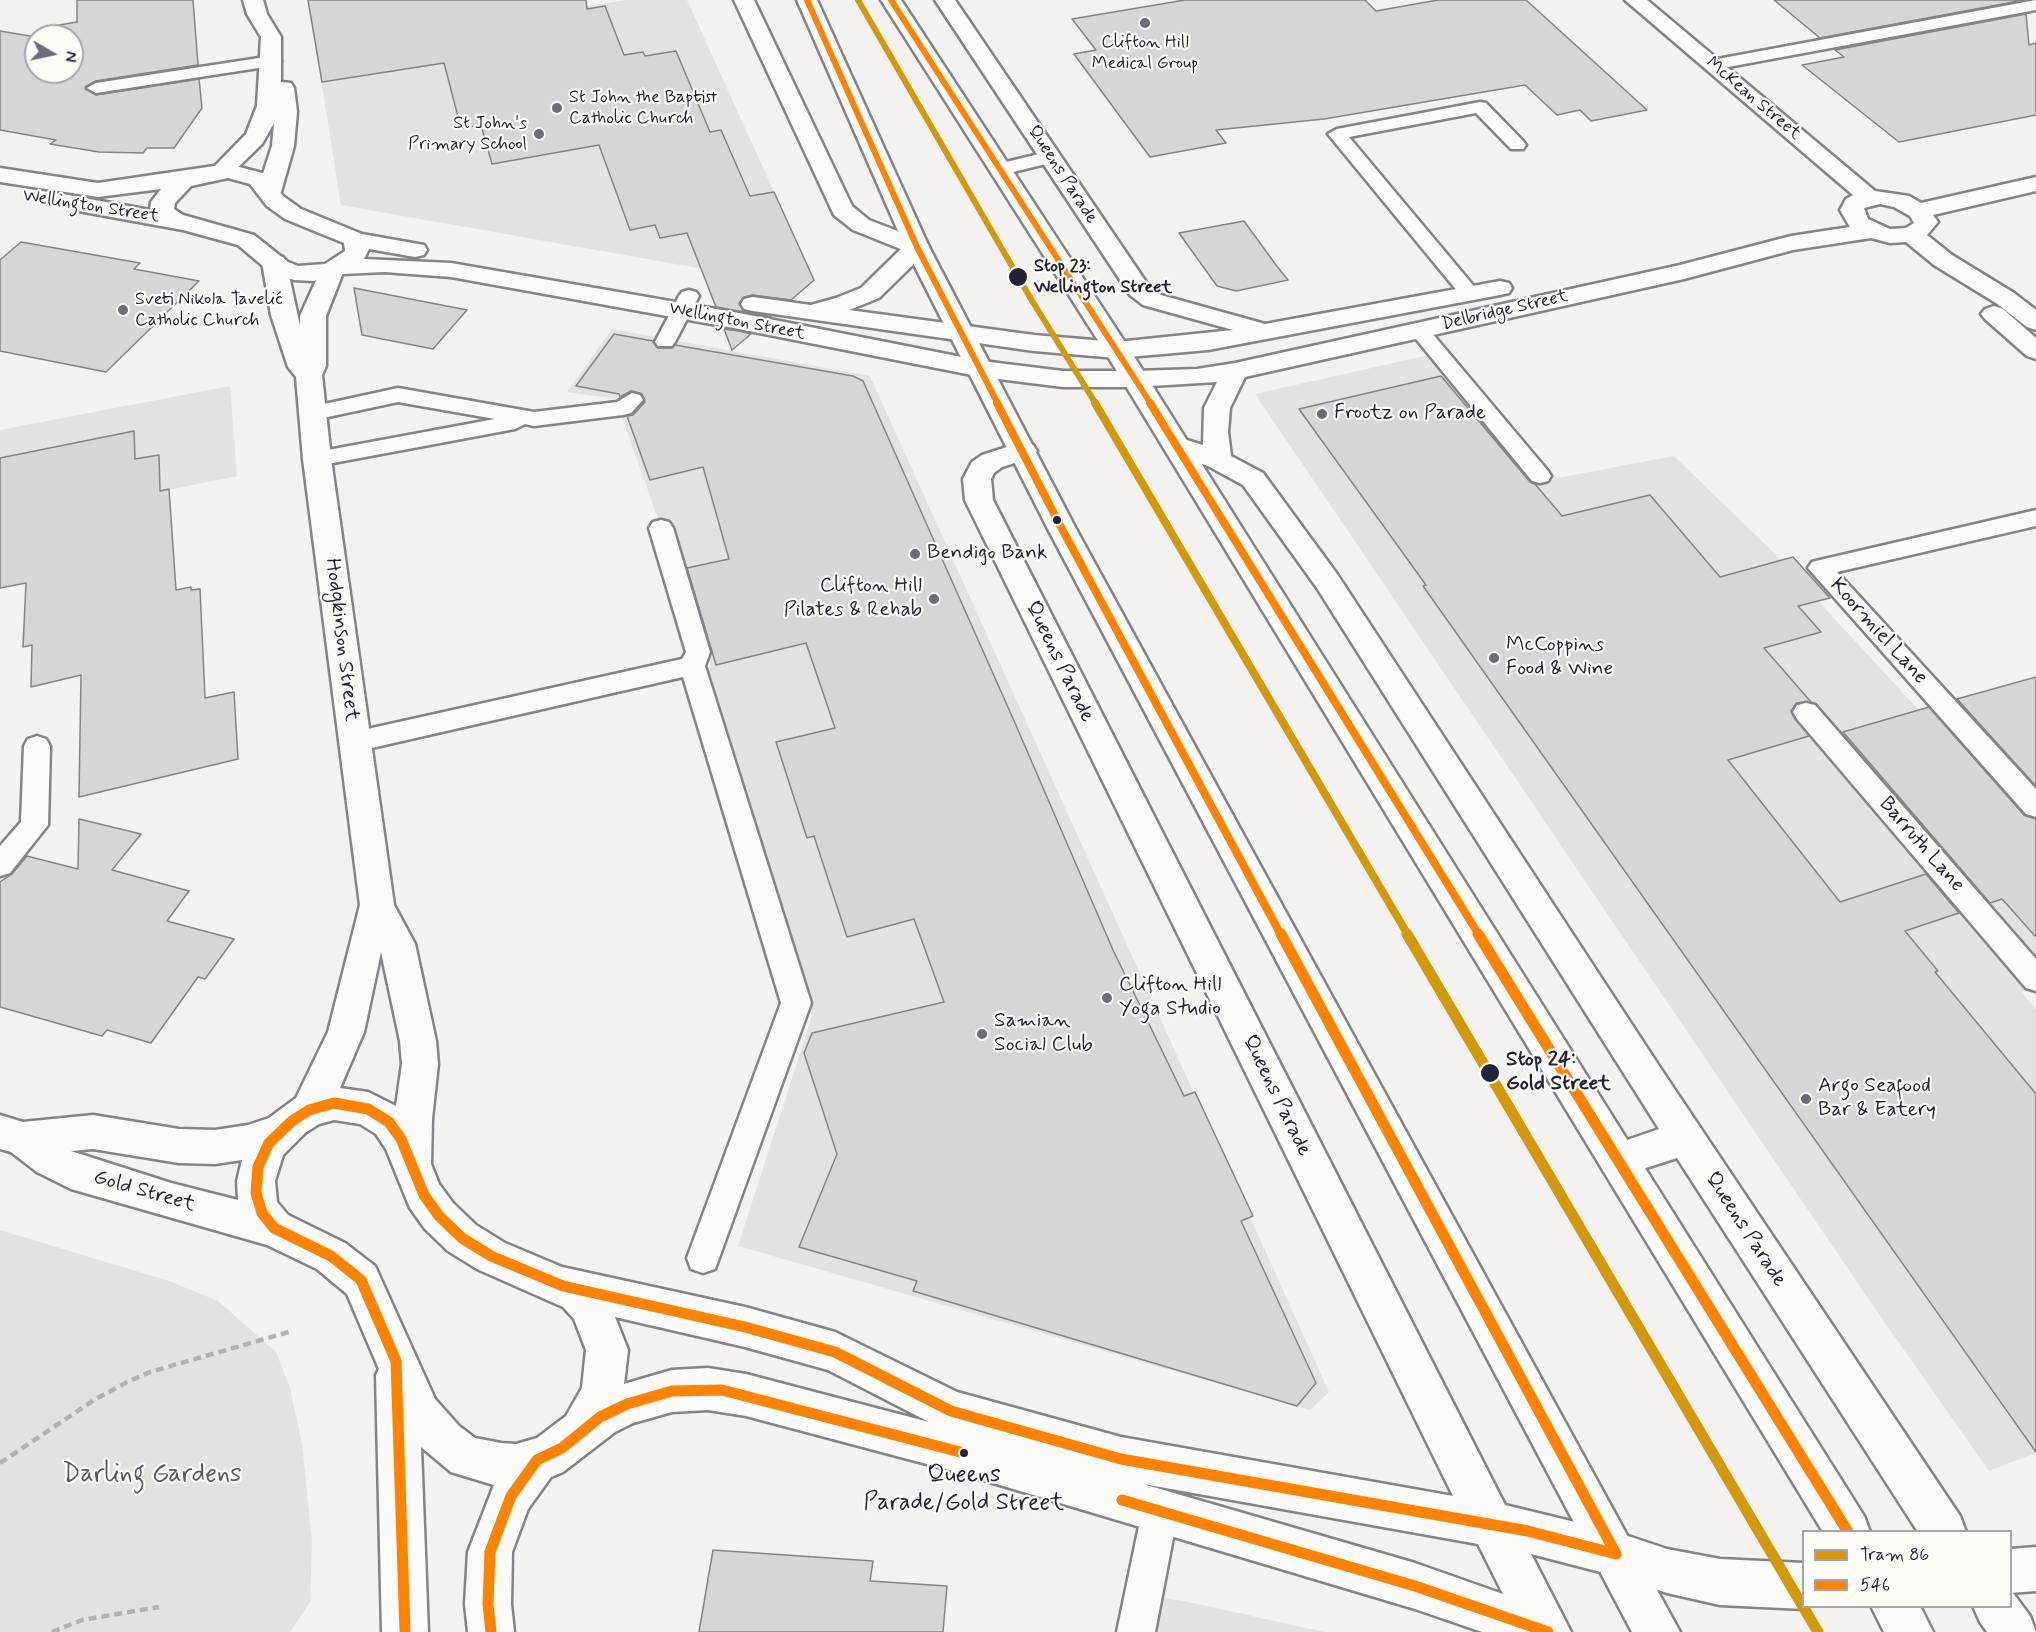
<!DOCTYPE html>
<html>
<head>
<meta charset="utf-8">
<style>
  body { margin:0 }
  #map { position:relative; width:2036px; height:1632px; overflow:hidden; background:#f3f2f0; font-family:Mynerve,sans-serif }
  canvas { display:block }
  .legend { position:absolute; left:1802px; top:1530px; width:210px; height:78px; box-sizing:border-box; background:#fdfcf7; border:2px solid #a5a5ac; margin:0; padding:8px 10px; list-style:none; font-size:18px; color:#22223b }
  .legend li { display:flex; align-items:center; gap:12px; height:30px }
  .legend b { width:30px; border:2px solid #a5a5ac }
  .north { position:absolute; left:24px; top:24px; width:60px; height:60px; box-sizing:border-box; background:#fdfcf7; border:2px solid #a5a5ac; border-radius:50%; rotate:99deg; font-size:16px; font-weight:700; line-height:24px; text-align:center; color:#22223b }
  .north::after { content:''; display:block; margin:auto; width:21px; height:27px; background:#6b6b7a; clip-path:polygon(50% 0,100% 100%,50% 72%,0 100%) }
</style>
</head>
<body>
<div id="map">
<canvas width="2036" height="1632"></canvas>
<ul class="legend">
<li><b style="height:8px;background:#d3980c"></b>Tram 86</li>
<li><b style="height:8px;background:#ff8200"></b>546</li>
</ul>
<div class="north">N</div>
</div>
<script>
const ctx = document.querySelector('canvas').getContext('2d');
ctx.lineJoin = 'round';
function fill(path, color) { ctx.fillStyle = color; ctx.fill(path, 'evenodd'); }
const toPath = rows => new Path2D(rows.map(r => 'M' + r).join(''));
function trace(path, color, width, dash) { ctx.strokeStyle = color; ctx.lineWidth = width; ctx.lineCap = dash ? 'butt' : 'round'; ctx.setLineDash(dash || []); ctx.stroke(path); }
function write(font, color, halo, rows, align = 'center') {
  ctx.font = font + ' Mynerve,sans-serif'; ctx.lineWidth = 4.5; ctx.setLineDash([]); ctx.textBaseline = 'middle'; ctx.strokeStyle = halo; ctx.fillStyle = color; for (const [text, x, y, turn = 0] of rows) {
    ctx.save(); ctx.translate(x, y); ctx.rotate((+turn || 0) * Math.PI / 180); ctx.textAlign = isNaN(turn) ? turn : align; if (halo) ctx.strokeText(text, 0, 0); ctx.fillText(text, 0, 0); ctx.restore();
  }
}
const built = toPath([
  [627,0,687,0,814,280,806,287,341,205,316,48],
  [612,329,870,376,1329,1392,1310,1410,738,1246,812,1016,700,671,711,667,620,412,651,404,567,392],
  [1447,351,1557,478,1674,456,1772,551,2036,837,2036,986,2021,992,2036,1009,2036,1453,1989,1471,1869,1300,1255,394],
  [230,386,237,476,0,524,0,430],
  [1154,1596,1198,1604,1324,1632,1147,1632]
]);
const green = toPath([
  [435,81,451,148,365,162,352,94],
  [0,1230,169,1281,218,1301,276,1352,290,1388,302,1444,312,1541,310,1602,290,1632,0,1632]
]);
const building = toPath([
  [77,0,193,0,198,65,96,81,85,87,96,95,199,79,202,108,174,148,147,148,143,153,99,152,50,144,56,140,0,130,0,31,36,37,36,72,72,72,72,36,49,36,59,25,77,22,77,0],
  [308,0,586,0,587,9,605,6,624,55,643,52,645,56,676,51,710,132,721,130,750,196,774,192,814,280,791,300,753,295,744,297,739,303,744,311,771,317,716,307,687,233,660,238,655,225,630,230,599,145,492,164,481,125,461,128,444,63,322,82,308,0],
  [1185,0,1365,0,1376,11,1438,0,1526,0,1647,110,1591,121,1580,110,1557,115,1525,85,1324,119,1216,130,1226,143,1150,157,1074,54,1096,50,1072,19,1185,0],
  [1774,0,2024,0,1820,38,1774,0],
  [2026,14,2029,45,2036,43,2036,115,1899,142,1802,65,1844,57,1835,50,2026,14],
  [1244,221,1276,265,1288,280,1236,291,1217,286,1179,233,1244,221],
  [21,242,140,263,134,269,199,281,106,372,0,351,0,260,21,242],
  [354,288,467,310,433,349,362,335,354,288],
  [724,329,739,331,751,334,732,350,724,329],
  [614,334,653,341,658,348,672,348,675,345,853,376,863,381,1015,723,1113,950,1184,1096,1195,1092,1253,1216,1241,1221,1316,1383,1297,1406,913,1291,917,1281,799,1247,837,1154,804,1053,812,1033,944,1002,914,919,847,937,814,836,807,838,776,742,835,728,806,643,716,665,687,568,729,559,703,467,650,480,627,416,633,415,645,402,642,394,631,391,620,397,619,394,576,386,614,334],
  [1441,376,1530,482,1535,484,1562,516,1650,495,1720,577,1793,557,1830,598,1798,606,1821,632,1764,648,1811,702,1797,703,1791,711,1809,736,1728,760,1840,902,1926,874,1959,913,1905,931,1938,971,1935,972,2036,1094,2036,1452,1423,586,1426,585,1299,409,1441,376],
  [134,431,135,459,159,455,160,491,169,489,176,590,191,587,191,590,200,589,205,698,234,692,238,759,79,797,81,675,31,687,32,645,23,647,26,583,0,588,0,458,134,431],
  [2036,677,2036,786,1957,699,2036,677],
  [1929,707,2024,815,2036,819,2036,937,2002,899,1990,903,1843,732,1929,707],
  [79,819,141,834,112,870,189,891,167,921,234,939,205,979,198,977,151,1043,107,1030,102,1036,0,1007,0,882,12,874,27,856,78,869,79,819],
  [713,1550,873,1561,870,1581,947,1586,943,1632,699,1632,713,1550]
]);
const path = toPath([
  [0,1463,94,1400,127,1382,150,1372,292,1331],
  [52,1632,82,1620,159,1607]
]);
const service = toPath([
  [2036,0,2036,10,1712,70,1703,65,1712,60,2036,0],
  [272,56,281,61,278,65,96,93,87,88,96,83,272,56],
  [1480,102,1486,103,1523,141,1526,145,1523,149,1511,149,1476,113,1349,137,1477,290,1480,294,1477,298,1470,300,1463,298,1328,134,1337,129,1480,102],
  [1051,151,1058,153,1060,157,1058,161,1001,175,992,169,994,165,1051,151],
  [689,290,696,292,699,296,675,342,672,346,658,346,655,342,679,296,682,292,689,290],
  [1419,324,1426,326,1548,471,1551,476,1548,481,1540,483,1532,481,1412,334,1409,330,1412,326,1419,324],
  [398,388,534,412,617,402,632,393,640,395,643,400,631,413,623,415,534,426,525,424,515,429,317,466,309,464,306,459,309,454,317,452,495,419,398,402,314,420,306,418,303,413,306,408,398,388],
  [2036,510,2036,526,1837,572,2036,789,2036,817,2026,814,1808,568,1812,562,1820,560,2036,510],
  [661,520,669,522,673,528,710,652,705,666,811,1003,719,1258,715,1269,703,1273,691,1269,687,1258,781,1003,683,677,354,752,345,749,341,742,345,735,354,732,682,659,686,652,649,528,653,522,661,520],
  [1806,703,1815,705,2036,959,2036,991,2026,988,1797,719,1793,712,1797,705,1806,703],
  [37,736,46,739,50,746,48,825,10,873,0,876,0,846,21,822,24,746,28,739,37,736],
  [1160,1494,1173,1499,1178,1512,1155,1632,1117,1632,1142,1512,1147,1499,1160,1494]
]);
const minor = toPath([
  [243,0,263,0,267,14,281,37,281,82,291,83,294,88,297,112,294,146,281,192,277,197,269,199,261,197,257,192,272,146,274,123,262,144,229,176,213,176,210,171,246,134,257,106,261,37,247,14,243,0],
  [734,0,754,0,852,206,869,220,926,242,929,247,926,252,917,254,908,252,853,230,834,215,734,0],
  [935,0,955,0,1148,285,1161,295,1265,324,1500,281,1509,283,1512,288,1509,293,1500,295,1208,350,1117,358,1108,355,1104,350,1108,345,1117,342,1233,330,1143,305,1130,295,935,0],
  [1625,0,1647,0,1875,191,1909,196,1921,203,2036,177,2036,191,1933,215,1938,222,1927,235,1952,255,2014,293,2036,310,2036,330,2027,327,1996,303,1934,265,1906,242,1890,243,1871,238,1793,250,1684,279,1245,377,1230,408,1228,432,1231,456,1263,473,1337,574,1659,1066,1960,1516,1966,1532,1918,1532,1677,1158,1618,1177,1604,1172,1599,1160,1604,1148,1659,1129,1317,588,1243,485,1208,466,1167,452,1163,446,1167,440,1177,437,1203,445,1204,408,1217,382,1135,387,1126,385,1122,379,1126,373,1135,371,1197,369,1235,363,1680,265,1791,236,1850,227,1840,210,1846,199,1853,195,1625,0],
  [1880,204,1894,207,1910,216,1914,223,1906,228,1890,229,1868,219,1864,208,1880,204],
  [274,255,283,257,286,262,300,326,300,316,323,265,332,263,341,265,344,270,326,316,326,366,322,375,331,459,394,905,415,944,436,1041,438,1064,432,1119,431,1164,439,1184,453,1203,476,1225,505,1243,562,1267,745,1307,835,1332,957,1392,1121,1437,1453,1496,965,500,963,479,972,462,982,455,1013,445,1023,442,1033,445,1037,451,1033,457,1002,467,994,473,991,479,993,500,1505,1505,1616,1532,1632,1538,1638,1554,1632,1570,1616,1576,1531,1554,1571,1632,1482,1632,1415,1609,953,1471,746,1416,708,1410,672,1412,633,1423,615,1432,563,1472,551,1477,528,1509,512,1552,511,1604,514,1632,468,1632,465,1604,468,1552,494,1485,451,1472,421,1447,428,1632,382,1632,376,1375,379,1369,347,1294,317,1269,267,1245,71,1189,37,1172,11,1152,0,1149,0,1115,23,1122,93,1115,179,1129,215,1130,248,1125,269,1118,296,1098,328,1032,360,905,303,459,296,377,288,367,271,315,262,262,265,257,274,255],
  [381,952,400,1041,402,1064,396,1106,368,1092,340,1088,364,1032,381,952],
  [334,1120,360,1124,376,1134,386,1149,410,1208,425,1229,448,1251,477,1269,563,1307,574,1319,586,1350,582,1388,566,1416,537,1438,516,1444,501,1443,475,1438,459,1426,435,1399,375,1266,345,1243,288,1215,277,1202,275,1181,283,1155,305,1133,319,1124,334,1120],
  [93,1149,179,1163,215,1164,242,1160,237,1181,238,1200,171,1183,71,1151,93,1149],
  [615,1317,745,1347,828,1370,929,1422,746,1374,708,1368,672,1370,624,1384,628,1350,615,1317],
  [1143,1484,1478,1544,1503,1594,1415,1563,1143,1484],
  [1994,306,2003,309,2036,338,2036,359,2027,356,1985,319,1981,314,1985,309,1994,306],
  [2010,1589,2030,1616,2036,1632,1987,1632,1980,1622,1973,1606,2010,1606,2010,1589]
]);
const tertiary = toPath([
  [228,164,266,174,283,196,301,209,362,234,424,245,427,250,424,255,415,257,369,249,364,259,451,263,739,313,982,361,1063,371,1135,371,1144,373,1148,379,1144,385,1135,387,1063,387,982,377,739,329,451,277,384,272,343,274,313,281,294,280,270,272,238,245,183,230,84,212,76,210,72,205,76,200,84,198,150,210,151,202,161,189,98,197,0,182,0,168,98,183,228,164],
  [228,178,250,184,267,206,285,219,344,243,345,251,325,264,298,266,288,262,254,235,183,215,174,209,175,203,191,186,228,178],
  [917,240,926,242,929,247,926,252,879,298,849,310,1034,335,1117,342,1126,345,1130,350,1126,355,1117,358,1034,351,753,311,744,309,741,304,744,299,753,297,811,305,836,298,861,288,908,242,917,240],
  [1616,1532,1667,1549,1720,1559,1804,1563,1804,1606,1809,1606,1804,1609,1720,1605,1667,1593,1616,1576,1600,1570,1594,1554,1600,1538,1616,1532],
  [2036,1547,2036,1591,2010,1593,2010,1549,2036,1547]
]);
const primary = toPath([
  [797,0,817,0,929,247,1076,529,1680,1632,1632,1632,1048,529,905,247,797,0],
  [881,0,901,0,1130,350,1864,1516,1870,1532,1823,1532,1104,350,881,0],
  [1871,1606,1920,1606,1933,1632,1884,1632,1871,1606]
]);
const bus1Far2 = toPath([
  [807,0,917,247,998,404],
  [891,0,1151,404]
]);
const bus1Far1 = toPath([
  [997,403,1062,529,1281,935],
  [1150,403,1479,935]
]);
const bus1 = toPath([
  [1281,934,1616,1554],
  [1478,934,1848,1532],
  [1122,1500,1415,1586,1548,1632],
  [405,1632,396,1361,361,1280,331,1256,274,1228,262,1213,256,1193,258,1167,269,1143,292,1121,309,1110,334,1103,368,1109,389,1122,401,1139,424,1195,439,1216,462,1238,491,1256,563,1286,745,1327,835,1352,951,1411,1121,1459,1528,1531,1616,1554],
  [491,1632,488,1604,490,1552,511,1496,537,1460,562,1448,600,1417,627,1404,672,1391,722,1390,964,1453]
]);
const tram1Far2 = toPath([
  [858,0,1031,299,1096,404]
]);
const tram1Far1 = toPath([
  [1095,403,1408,935]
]);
const tram1 = toPath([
  [1407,934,1818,1632]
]);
const markers = [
  [1145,23,6,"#6b6b7a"],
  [557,108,6,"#6b6b7a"],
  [539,134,6,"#6b6b7a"],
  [1018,277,10,"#22223b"],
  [123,310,6,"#6b6b7a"],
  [1322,414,6,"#6b6b7a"],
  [1057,520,5,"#22223b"],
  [915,554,6,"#6b6b7a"],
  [934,599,6,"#6b6b7a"],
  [1494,658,6,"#6b6b7a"],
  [1107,998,6,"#6b6b7a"],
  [982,1034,6,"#6b6b7a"],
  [1490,1073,10,"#22223b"],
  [1806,1099,6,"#6b6b7a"],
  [964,1453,5,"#22223b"]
];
const farPoinames = [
  ["Clifton Hill",1145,43,"center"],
  ["Medical Group",1145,64,"center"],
  ["St John the Baptist",569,98],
  ["Catholic Church",569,119],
  ["St John's",527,124,"right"],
  ["Primary School",527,145,"right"],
  ["Sveti Nikola Tavelić",135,300],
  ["Catholic Church",135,321]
];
const farStreetnames = [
  ["McKean Street",1753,99,40],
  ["Queens Parade",1062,175,57],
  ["Wellington Street",91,207,9],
  ["Delbridge Street",1505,311,-13],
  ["Wellington Street",737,322,11]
];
const farStopnames = [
  ["Stop 23:",1034,267],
  ["Wellington Street",1034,288]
];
const poiNames = [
  ["Frootz on Parade",1334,414],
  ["Bendigo Bank",927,554],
  ["Clifton Hill",922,587,"right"],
  ["Pilates & Rehab",922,611,"right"],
  ["McCoppins",1506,646],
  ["Food & Wine",1506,670],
  ["Clifton Hill",1119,986],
  ["Yoga Studio",1119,1010],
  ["Samian",994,1022],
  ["Social Club",994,1046],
  ["Argo Seafood",1818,1087],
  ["Bar & Eatery",1818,1111]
];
const streetNames = [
  ["Koormiel Lane",1878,632,48],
  ["Hodgkinson Street",341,640,83],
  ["Queens Parade",1059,662,64],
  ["Barruth Lane",1921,845,49],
  ["Queens Parade",1276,1096,64],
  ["Gold Street",144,1192,16],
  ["Queens Parade",1745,1230,57]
];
const stopNames = [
  ["Stop 24:",1506,1061],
  ["Gold Street",1506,1085]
];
const nearBusnames = [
  ["Queens",964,1476],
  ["Parade/Gold Street",964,1504]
];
const nearParknames = [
  ["Darling Gardens",152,1476]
];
fill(built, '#e3e2e1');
fill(green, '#e2e2e1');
fill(building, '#d7d6d6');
trace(building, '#848488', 1.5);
trace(service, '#848488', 5);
trace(minor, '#848488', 5);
trace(tertiary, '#848488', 5);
trace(primary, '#848488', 5);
trace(path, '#b2b2b4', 4.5, [8, 5]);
fill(service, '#fafaf8');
fill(minor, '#fafaf8');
fill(tertiary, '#fafaf8');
fill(primary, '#fafaf8');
trace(bus1Far2, '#ff8200', 6);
trace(bus1Far1, '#ff8200', 8);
trace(bus1, '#ff8200', 11);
trace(tram1Far2, '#d3980c', 6);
trace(tram1Far1, '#d3980c', 8);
trace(tram1, '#d3980c', 11);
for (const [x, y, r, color] of markers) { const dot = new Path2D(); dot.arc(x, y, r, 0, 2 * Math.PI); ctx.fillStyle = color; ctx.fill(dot); trace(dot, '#fdfcf7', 2); }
write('18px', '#22223b', '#fdfcf7', farPoinames, 'left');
write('18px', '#22223b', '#fdfcf7', farStreetnames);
write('bold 18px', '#22223b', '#fdfcf7', farStopnames, 'left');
write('21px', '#22223b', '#fdfcf7', poiNames, 'left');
write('21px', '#22223b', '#fdfcf7', streetNames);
write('bold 21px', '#22223b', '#fdfcf7', stopNames, 'left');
write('24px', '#22223b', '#fdfcf7', nearBusnames);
write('26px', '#585769', '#fdfcf7', nearParknames);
</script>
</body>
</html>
